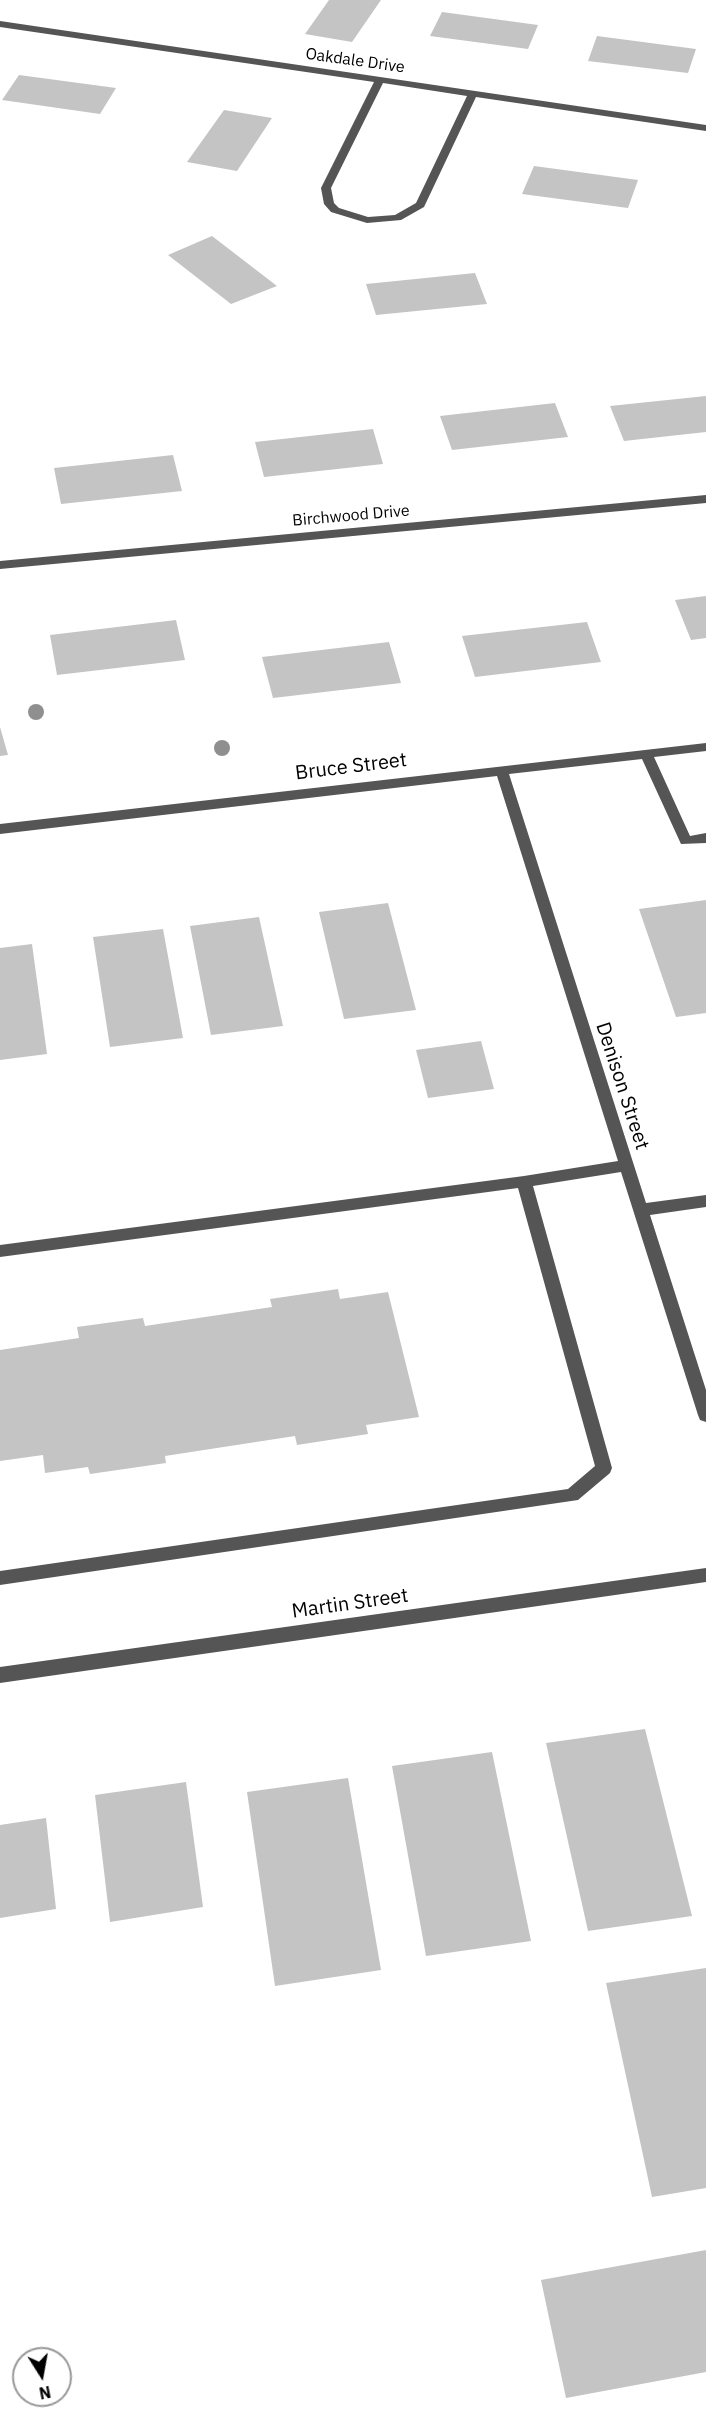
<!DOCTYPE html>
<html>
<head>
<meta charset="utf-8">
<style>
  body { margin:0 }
  #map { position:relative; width:706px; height:2419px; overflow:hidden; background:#fff; font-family:"IBM Plex Sans",sans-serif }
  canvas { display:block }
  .north { position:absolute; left:12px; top:2347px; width:60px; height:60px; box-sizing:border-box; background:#fff; border:2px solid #999; border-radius:50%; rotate:169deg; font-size:16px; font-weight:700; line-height:24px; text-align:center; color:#000 }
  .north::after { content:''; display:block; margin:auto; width:21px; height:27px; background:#000; clip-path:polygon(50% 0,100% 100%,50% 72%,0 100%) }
</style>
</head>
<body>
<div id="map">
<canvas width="706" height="2419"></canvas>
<div class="north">N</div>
</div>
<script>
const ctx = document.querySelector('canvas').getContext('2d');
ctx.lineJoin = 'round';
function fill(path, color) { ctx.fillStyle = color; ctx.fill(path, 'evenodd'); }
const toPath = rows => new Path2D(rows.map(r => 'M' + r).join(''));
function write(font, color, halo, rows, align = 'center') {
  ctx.font = font + ' "IBM Plex Sans",sans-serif'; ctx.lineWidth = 4.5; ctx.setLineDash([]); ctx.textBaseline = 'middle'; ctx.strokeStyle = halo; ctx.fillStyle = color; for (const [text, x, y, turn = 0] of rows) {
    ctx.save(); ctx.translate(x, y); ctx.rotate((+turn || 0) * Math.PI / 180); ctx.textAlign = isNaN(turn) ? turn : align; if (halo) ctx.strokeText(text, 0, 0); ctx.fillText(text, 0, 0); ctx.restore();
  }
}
const building = toPath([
  [329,0,381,0,352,42,305,34],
  [442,12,538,25,528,49,430,36],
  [597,36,696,49,688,73,588,61],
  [19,75,116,88,100,114,2,100],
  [224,110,272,118,237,171,187,162],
  [534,166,638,180,628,208,522,194],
  [212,236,277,286,231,304,168,255],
  [475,273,487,304,376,315,366,284],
  [706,396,706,432,624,441,610,406],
  [555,403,568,437,452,450,440,416],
  [373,429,383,464,264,477,255,442],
  [173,455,182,491,61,504,54,468],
  [706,596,706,638,691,640,675,600],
  [176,620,185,660,57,675,50,635],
  [587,622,601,662,475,677,462,636],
  [389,642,401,683,273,698,262,657],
  [0,727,8,755,0,756],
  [706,900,706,1013,676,1017,639,909],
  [388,903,416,1010,344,1019,319,912],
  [259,917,283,1026,211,1035,190,926],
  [163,929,183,1038,110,1047,93,937],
  [32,944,47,1054,0,1060,0,948],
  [481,1041,494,1089,428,1098,416,1050],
  [338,1289,340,1299,388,1292,419,1417,366,1425,368,1434,297,1445,295,1436,165,1456,166,1463,90,1474,88,1467,45,1473,43,1455,0,1461,0,1350,79,1338,77,1327,143,1318,145,1326,272,1307,270,1299],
  [645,1729,692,1916,588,1931,546,1743],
  [492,1752,531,1941,426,1956,392,1766],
  [348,1778,381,1970,275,1986,247,1792],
  [186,1782,203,1907,110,1922,95,1795],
  [46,1818,56,1909,0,1918,0,1825],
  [706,1968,706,2188,652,2197,606,1983],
  [706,2250,706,2372,566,2398,541,2280]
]);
const minor = toPath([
  [0,21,706,125,706,131,476,97,424,207,401,220,367,223,331,212,324,204,321,188,374,82,0,27,0,21],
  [383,83,467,96,416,203,395,215,368,217,339,208,334,203,331,188,383,83],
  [706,495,706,503,0,569,0,561,706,495],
  [706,743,706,751,654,757,690,836,706,833,706,843,681,844,642,759,509,774,646,1203,706,1195,706,1207,650,1215,706,1390,706,1422,700,1420,698,1415,621,1172,533,1186,612,1468,610,1473,578,1500,0,1585,0,1571,568,1489,595,1466,518,1188,0,1257,0,1245,524,1176,618,1161,497,776,0,834,0,824,706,743],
  [706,1568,706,1582,0,1683,0,1667,706,1568]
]);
const trees = [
  [36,712],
  [222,748]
];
const farStreetnames = [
  ["Oakdale Drive",355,61,8],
  ["Birchwood Drive",351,516,-5]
];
const streetNames = [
  ["Bruce Street",351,767,-7],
  ["Denison Street",622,1086,72],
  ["Martin Street",350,1604,-8]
];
fill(building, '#c4c4c4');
fill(minor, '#555');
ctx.fillStyle = '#8f8f8f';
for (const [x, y] of trees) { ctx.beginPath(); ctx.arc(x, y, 8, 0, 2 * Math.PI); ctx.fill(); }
write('16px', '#000', '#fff', farStreetnames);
write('20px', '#000', '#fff', streetNames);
</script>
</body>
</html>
